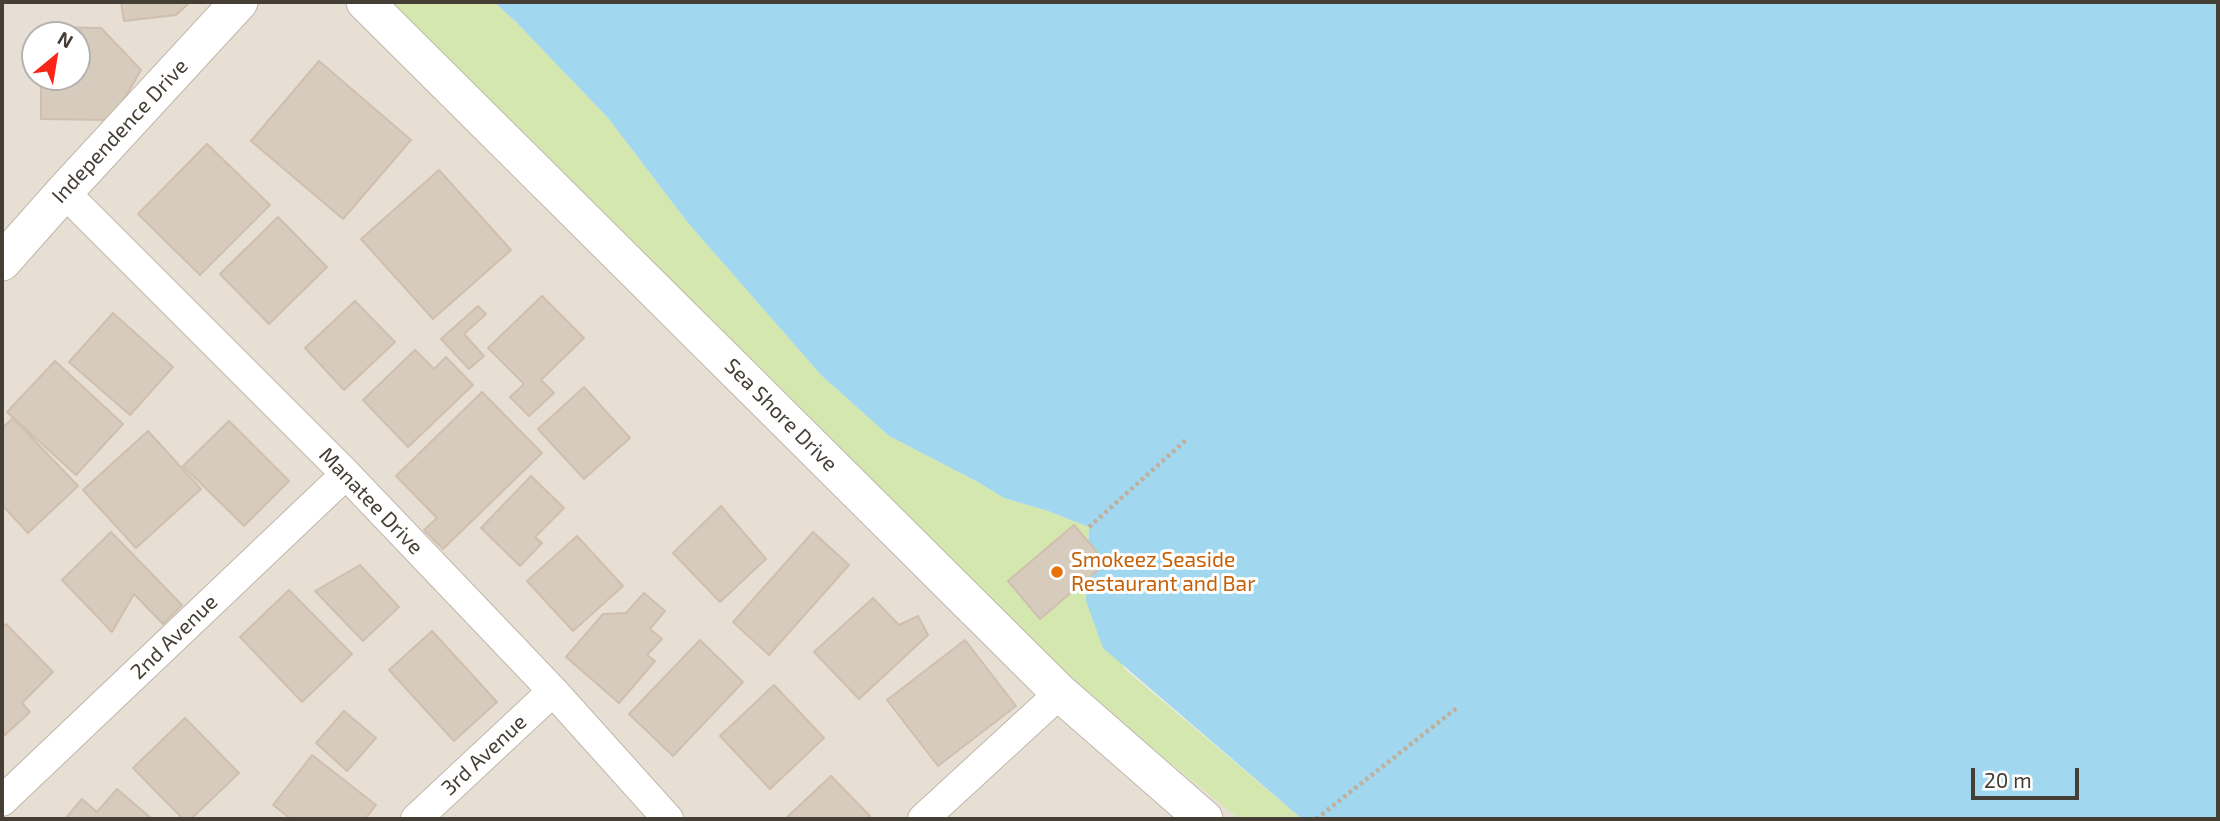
<!DOCTYPE html>
<html>
<head>
<meta charset="utf-8">
<style>
  body { margin:0 }
  #map { position:relative; width:2220px; height:821px; overflow:hidden; background:#f3eee6; font-family:"Exo 2",sans-serif }
  canvas { display:block }
  .frame { position:absolute; inset:0; border:4px solid #453e35; pointer-events:none }
  .north { position:absolute; left:21px; top:21px; width:70px; height:70px; box-sizing:border-box; background:#fff; border:2px solid #b5b2ae; border-radius:50%; rotate:30deg; font-size:19px; font-weight:700; line-height:28px; text-align:center; color:#453e35 }
  .north::after { content:''; display:block; margin:auto; width:24px; height:32px; background:#f92517; clip-path:polygon(50% 0,100% 100%,50% 72%,0 100%) }
  .scale { position:absolute; left:1971px; top:768px; width:108px; height:32px; box-sizing:border-box; border:4px solid #453e35; border-top:0; padding-left:9px; font-size:21px; line-height:24px; white-space:nowrap; color:#453e35; -webkit-text-stroke:5px #fff; paint-order:stroke }
</style>
</head>
<body>
<div id="map">
<canvas width="2220" height="821"></canvas>
<div class="frame"></div>
<div class="north">N</div>
<div class="scale">20 m</div>
</div>
<script>
const ctx = document.querySelector('canvas').getContext('2d');
ctx.lineJoin = 'round';
function fill(path, color) { ctx.fillStyle = color; ctx.fill(path, 'evenodd'); }
const toPath = rows => new Path2D(rows.map(r => 'M' + r).join(''));
function trace(path, color, width, dash) { ctx.strokeStyle = color; ctx.lineWidth = width; ctx.lineCap = dash ? 'butt' : 'round'; ctx.setLineDash(dash || []); ctx.stroke(path); }
function write(font, color, halo, rows, align = 'center') {
  ctx.font = font + ' "Exo 2",sans-serif'; ctx.lineWidth = 6; ctx.setLineDash([]); ctx.textBaseline = 'middle'; ctx.strokeStyle = halo; ctx.fillStyle = color; for (const [text, x, y, turn = 0] of rows) {
    ctx.save(); ctx.translate(x, y); ctx.rotate((+turn || 0) * Math.PI / 180); ctx.textAlign = isNaN(turn) ? turn : align; if (halo) ctx.strokeText(text, 0, 0); ctx.fillText(text, 0, 0); ctx.restore();
  }
}
const residential = toPath([
  [2,2,387,2,1068,680,1239,819,2,819],
  [35,35,77,35,77,77,35,77]
]);
const green = toPath([
  [387,2,494,2,516,22,608,118,688,223,821,375,889,436,976,481,1004,498,1048,511,1089,527,1086,601,1125,669,1302,819,1239,819,1068,680]
]);
const water = toPath([
  [494,2,2218,2,2218,819,1302,819,1103,648,1086,601,1089,527,1048,511,1004,498,976,481,889,436,821,375,688,223,608,118,516,22]
]);
const building = toPath([
  [121,2,190,2,176,15,124,21,121,2],
  [41,27,101,28,141,70,112,120,41,119,41,77,77,77,77,35,41,35,41,27],
  [319,61,411,140,343,219,251,141,319,61],
  [207,144,270,205,200,275,138,214,207,144],
  [439,170,511,250,433,319,361,239,439,170],
  [278,217,327,267,269,324,220,274,278,217],
  [542,296,584,338,541,380,554,393,529,416,510,397,524,384,488,348,542,296],
  [355,301,395,342,344,390,305,348,355,301],
  [478,306,486,314,464,334,484,356,469,369,441,339,478,306],
  [113,313,173,367,130,415,69,362,113,313],
  [415,350,434,369,446,357,473,385,408,447,363,400,415,350],
  [55,361,123,424,76,475,7,412,55,361],
  [584,387,630,438,584,479,538,429,584,387],
  [482,392,542,453,443,549,424,530,437,518,396,476,482,392],
  [13,418,78,486,28,533,2,505,2,428,13,418],
  [229,421,289,481,244,526,183,466,229,421],
  [148,431,201,489,136,548,83,490,148,431],
  [531,476,564,508,535,537,542,543,520,566,481,528,531,476],
  [721,506,766,559,720,602,673,553,721,506],
  [1074,525,1106,563,1040,619,1008,581,1074,525],
  [111,532,182,605,163,624,134,594,112,632,62,580,111,532],
  [813,532,849,565,769,655,733,622,813,532],
  [577,536,623,586,573,631,527,581,577,536],
  [360,565,399,607,363,641,315,591,360,565],
  [289,590,352,654,302,702,240,637,289,590],
  [644,593,665,611,650,629,662,639,647,655,655,661,619,703,566,657,603,614,626,613,644,593],
  [873,598,899,625,918,616,928,635,859,699,814,652,873,598],
  [6,624,53,672,22,703,30,712,5,735,2,732,2,628,6,624],
  [432,631,497,702,454,741,389,670,432,631],
  [700,640,743,682,673,756,629,714,700,640],
  [965,640,1016,706,938,766,887,700,965,640],
  [774,685,824,738,770,789,720,736,774,685],
  [344,711,376,738,347,771,316,743,344,711],
  [185,718,239,773,191,819,183,819,133,768,185,718],
  [312,755,376,805,365,819,291,819,273,805,312,755],
  [831,776,870,816,867,819,785,819,831,776],
  [117,789,152,819,65,819,82,799,97,812,117,789]
]);
const path = toPath([
  [1089,527,1186,440],
  [1316,819,1458,707]
]);
const minor = toPath([
  [64,192,346,474,553,691,668,819],
  [2,801,346,474],
  [416,819,553,691],
  [923,819,1060,693]
]);
const tertiary = toPath([
  [365,2,1060,693,1204,819],
  [2,262,64,192,239,2]
]);
const markers = [
  [1057,572,7,"#e8710a"]
];
const streetNames = [
  ["Independence Drive",120,131,-47],
  ["Sea Shore Drive",781,415,45],
  ["Manatee Drive",371,501,46],
  ["2nd Avenue",174,637,-44],
  ["3rd Avenue",484,755,-43]
];
const foodNames = [
  ["Smokeez Seaside",1071,560],
  ["Restaurant and Bar",1071,584]
];
fill(residential, '#e7dfd4');
fill(green, '#d3e7ae');
fill(water, '#a2d7f0');
fill(building, '#d7cbbe');
trace(building, '#cfbfae', 2);
trace(minor, '#c1b7ab', 32);
trace(tertiary, '#c1b7ab', 39);
trace(path, '#c0af9a', 4.5, [3.5, 3.5]);
trace(minor, '#fff', 30);
trace(tertiary, '#fff', 37);
for (const [x, y, r, color] of markers) { const dot = new Path2D(); dot.arc(x, y, r, 0, 2 * Math.PI); ctx.fillStyle = color; ctx.fill(dot); trace(dot, '#fff', 2.5); }
write('21px', '#453e35', '#fff', streetNames);
write('21px', '#c56008', '#fff', foodNames, 'left');
</script>
</body>
</html>
